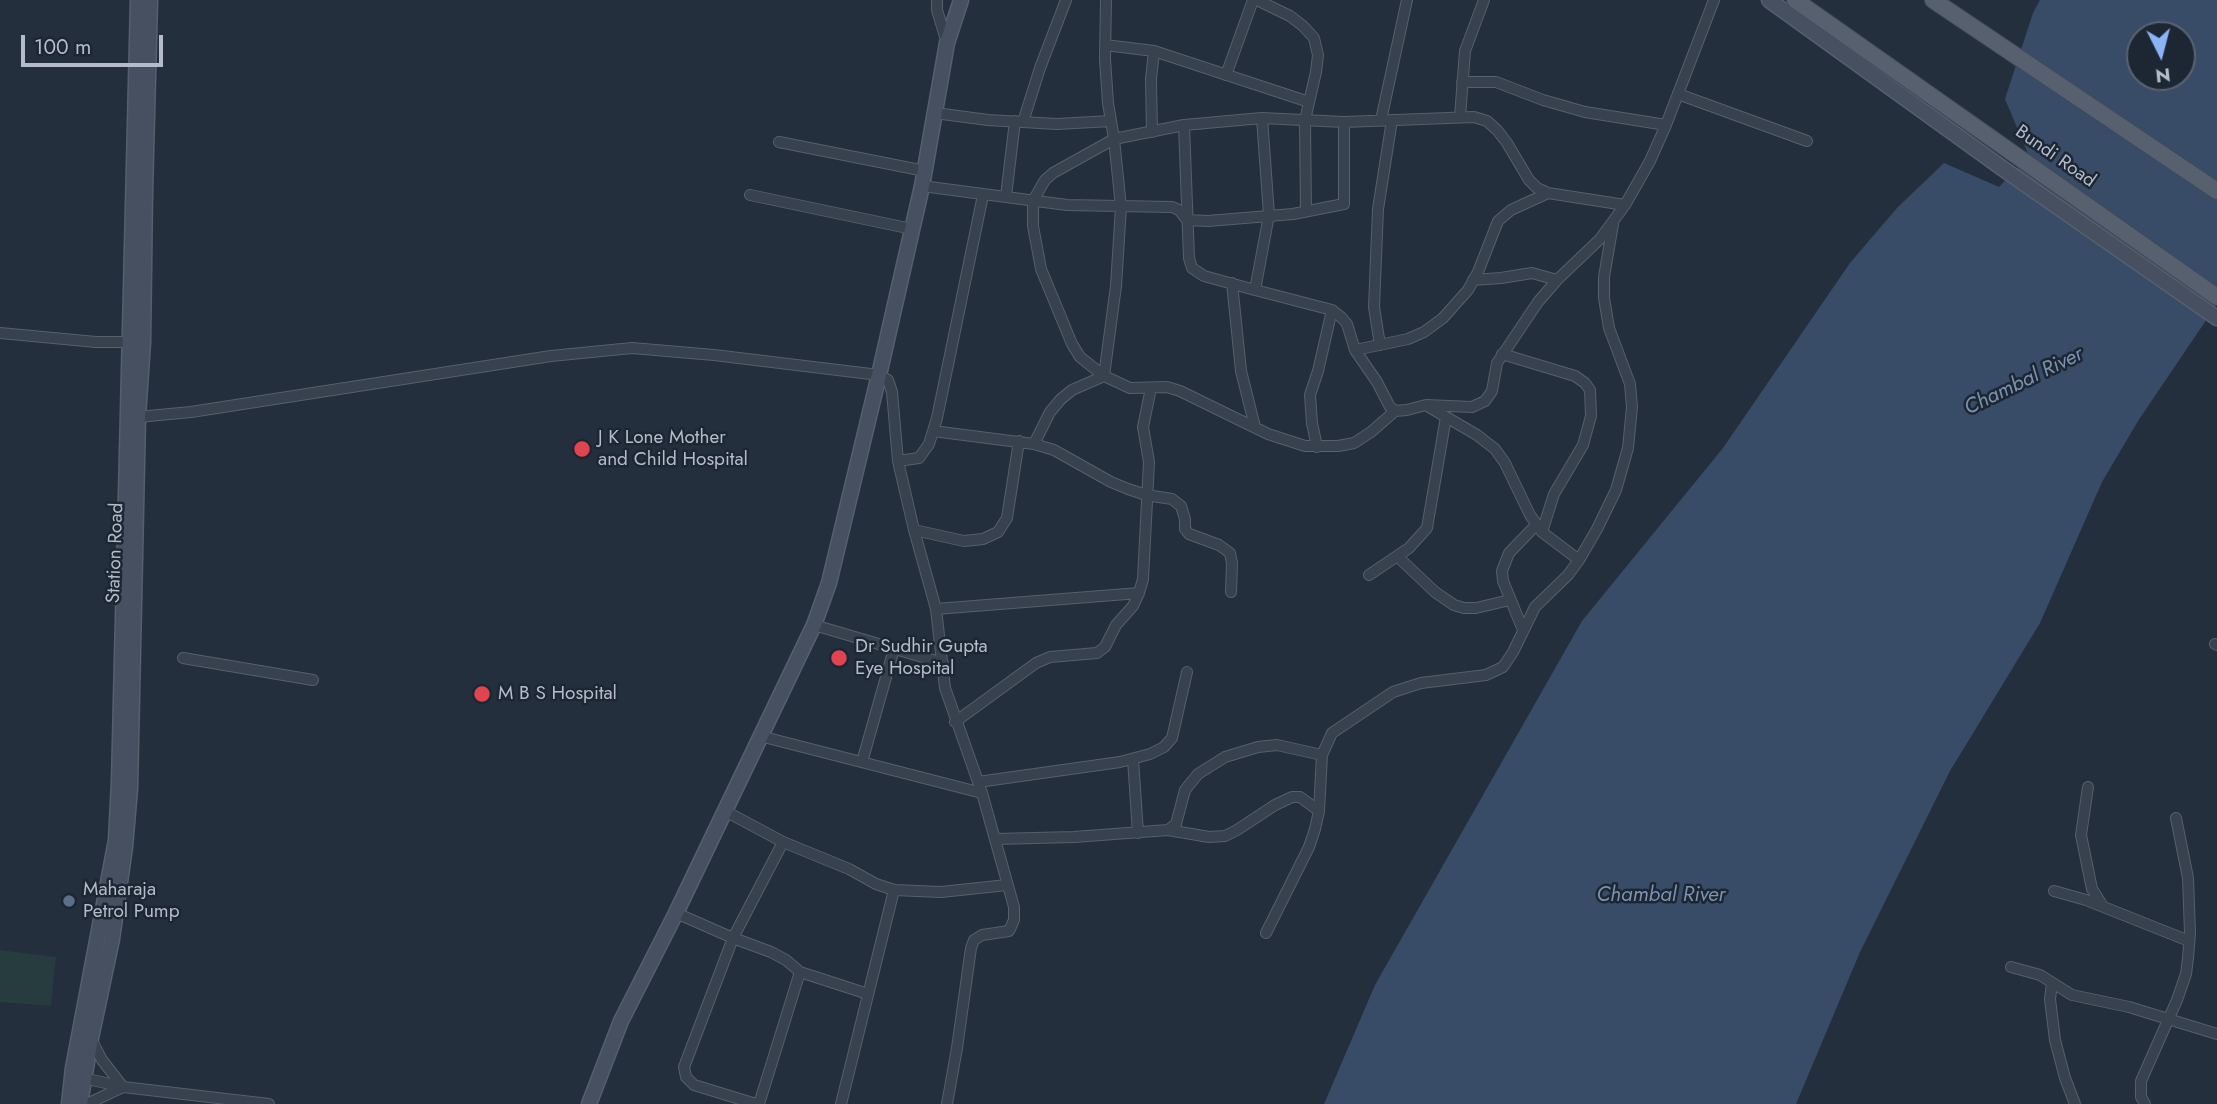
<!DOCTYPE html>
<html>
<head>
<meta charset="utf-8">
<style>
  body { margin:0 }
  #map { position:relative; width:2217px; height:1104px; overflow:hidden; background:#242f3e; font-family:Jost,sans-serif }
  canvas { display:block }
  .north { position:absolute; left:2126px; top:21px; width:70px; height:70px; box-sizing:border-box; background:#1d2633; border:2px solid #59626f; border-radius:50%; rotate:174deg; font-size:19px; font-weight:700; line-height:28px; text-align:center; color:#b4bcc9 }
  .north::after { content:''; display:block; margin:auto; width:24px; height:32px; background:#8ab4f8; clip-path:polygon(50% 0,100% 100%,50% 72%,0 100%) }
  .scale { position:absolute; left:21px; top:35px; width:142px; height:32px; box-sizing:border-box; border:4px solid #b4bcc9; border-top:0; padding-left:9px; font-size:21px; line-height:24px; white-space:nowrap; color:#b4bcc9; -webkit-text-stroke:5px #1d2633; paint-order:stroke }
</style>
</head>
<body>
<div id="map">
<canvas width="2217" height="1104"></canvas>
<div class="north">N</div>
<div class="scale">100 m</div>
</div>
<script>
const ctx = document.querySelector('canvas').getContext('2d');
ctx.lineJoin = 'round';
function fill(path, color) { ctx.fillStyle = color; ctx.fill(path, 'evenodd'); }
const toPath = rows => new Path2D(rows.map(r => 'M' + r).join(''));
function trace(path, color, width, dash) { ctx.strokeStyle = color; ctx.lineWidth = width; ctx.lineCap = dash ? 'butt' : 'round'; ctx.setLineDash(dash || []); ctx.stroke(path); }
function write(font, color, halo, rows, align = 'center') {
  ctx.font = font + ' Jost,sans-serif'; ctx.lineWidth = 5; ctx.setLineDash([]); ctx.textBaseline = 'middle'; ctx.strokeStyle = halo; ctx.fillStyle = color; for (const [text, x, y, turn = 0] of rows) {
    ctx.save(); ctx.translate(x, y); ctx.rotate((+turn || 0) * Math.PI / 180); ctx.textAlign = isNaN(turn) ? turn : align; if (halo) ctx.strokeText(text, 0, 0); ctx.fillText(text, 0, 0); ctx.restore();
  }
}
const green = toPath([
  [0,950,56,957,51,1006,0,1002]
]);
const water = toPath([
  [2040,0,2217,0,2217,304,2138,421,2102,482,2040,623,1950,771,1860,952,1796,1104,1324,1104,1375,985,1582,621,1723,448,1850,263,1897,208,1944,163,1999,187,2029,156,2005,99,2033,13],
  [2140,35,2182,35,2182,77,2140,77]
]);
const street = toPath([
  [937,0,937,10,947,43],
  [1257,0,1290,16,1303,26,1314,38,1318,55,1316,72,1305,120,1306,211],
  [1105,45,1154,51,1309,102],
  [1226,75,1253,0],
  [1462,82,1496,82,1543,100,1585,112,1666,125],
  [1678,94,1807,141],
  [935,113,988,120,1057,124,1111,121],
  [1460,117,1465,51,1484,0],
  [1262,118,1269,215,1255,290,1332,310,1342,318,1347,324,1355,350,1377,382,1390,407,1395,411,1407,410,1426,405,1472,407,1485,401,1492,391,1497,363,1538,302,1557,280,1600,239,1625,205,1650,161,1666,125,1714,0],
  [1381,120,1407,0],
  [1023,122,1040,68,1066,0],
  [1184,125,1189,258,1192,268,1204,276,1255,290],
  [1152,132,1151,79,1154,51],
  [779,142,925,171],
  [922,186,1067,205,1172,207,1179,210,1187,220,1208,221,1293,214,1344,204,1344,122],
  [750,195,912,229],
  [1006,196,1015,121],
  [1473,280,1501,278,1532,273,1557,280],
  [1232,283,1241,371,1255,427],
  [0,333,96,342,130,342],
  [1380,345,1374,307,1378,209,1392,120],
  [1355,350,1408,339,1424,332,1443,318,1468,290,1478,272,1498,221,1511,210,1548,193],
  [1502,354,1575,376,1585,383,1590,390,1591,416,1583,445,1554,494,1542,532],
  [1429,407,1477,435,1495,449,1505,463,1530,515,1542,532,1579,560],
  [1395,411,1371,432,1354,443,1338,446,1305,446,1268,434,1180,391,1167,387,1130,388,1104,376,1080,357,1072,344,1041,269,1033,226,1033,201,1045,180,1053,173,1114,139,1184,125,1262,118,1344,122,1474,117,1487,121,1498,131,1507,143,1529,180,1537,188,1548,193,1625,205],
  [138,417,191,412,551,356,632,348,714,355,879,375,888,380,892,392,898,461,914,530,936,609,945,688,982,793,1014,907,1014,920,1009,931,982,935,974,940,971,948,957,1048,947,1104],
  [933,431,1034,444,1054,450,1111,482,1128,489,1146,495,1172,499,1181,506,1185,519,1185,529,1189,534,1219,545,1230,553,1232,563,1231,592],
  [1034,444,1050,412,1061,399,1072,390,1104,376,1116,286,1121,207,1114,139,1108,103,1105,59,1106,0],
  [1317,447,1312,423,1310,395,1318,371,1332,310],
  [898,461,919,458,929,444,937,418,983,195],
  [914,530,964,541,983,539,998,532,1007,518,1019,441],
  [1397,556,1435,592,1454,605,1464,608,1476,608,1510,600],
  [1369,575,1409,548,1427,528,1446,417],
  [936,609,1139,593],
  [814,625,943,663],
  [1523,630,1503,581,1502,571,1509,553,1537,524],
  [2215,644,2217,645],
  [183,658,313,680],
  [955,722,1036,663,1050,657,1097,653,1105,647,1116,625,1133,606,1139,593,1143,579,1149,462,1143,427,1151,388],
  [760,736,982,793],
  [1133,759,1138,833],
  [862,762,894,649],
  [978,782,1120,762,1150,754,1164,747,1172,738,1187,672],
  [2088,787,2081,835,2092,889,2102,905],
  [725,811,783,842,849,869,876,884,894,890,941,892,1007,885],
  [1168,830,1209,837,1225,836,1237,830,1275,805,1292,797,1300,797,1319,811],
  [995,839,1074,837,1168,830,1176,824,1185,790,1198,774,1225,757,1258,747,1277,745,1322,755],
  [2054,891,2086,900,2189,941],
  [676,913,733,938,771,952,786,960,800,972,868,994],
  [1266,933,1309,847,1315,829,1319,811,1322,755,1332,733,1393,692,1421,683,1486,675,1503,667,1513,652,1535,607,1568,575,1579,560,1597,529,1616,490,1628,448,1632,407,1630,384,1609,328,1604,298,1604,277,1613,224],
  [2011,967,2040,975,2072,995,2129,1007,2217,1034],
  [2052,983,2050,999,2055,1040,2065,1078,2075,1104],
  [79,1077,123,1087,269,1104],
  [87,1104,123,1087,102,1060,91,1039],
  [756,1104,694,1085,686,1077,684,1067,733,938,783,842],
  [759,1104,800,972],
  [841,1104,894,890],
  [2145,1104,2141,1097,2141,1081,2177,1000,2186,974,2188,958,2190,933,2188,878,2176,818]
]);
const secondary = toPath([
  [1769,0,2002,168,2217,318],
  [69,1104,73,1068,116,840,119,782,138,0],
  [80,1104,91,1038,112,939,125,847,130,789,138,417,143,342,145,193,150,0],
  [589,1104,621,1021,676,913,814,625,829,583,879,375,922,186,947,43,961,0]
]);
const primary = toPath([
  [1795,0,2217,297],
  [1933,0,2217,191]
]);
const markers = [
  [582,449,9,"#e0444e"],
  [839,658,9,"#e0444e"],
  [482,694,9,"#e0444e"],
  [69,901,7,"#5c6f8a"]
];
const streetNames = [
  ["Bundi Road",2055,157,35],
  ["Station Road",116,553,-88]
];
const poiNames = [
  ["J K Lone Mother",598,438],
  ["and Child Hospital",598,460],
  ["Dr Sudhir Gupta",855,647],
  ["Eye Hospital",855,669],
  ["M B S Hospital",498,694],
  ["Maharaja",83,890],
  ["Petrol Pump",83,912]
];
const waterNames = [
  ["Chambal River",2024,382,-26],
  ["Chambal River",1661,896]
];
fill(green, '#263c3f');
fill(water, '#394c67');
trace(street, '#565f6c', 12);
trace(secondary, '#565f6c', 17);
trace(primary, '#414a57', 18);
trace(street, '#38414e', 10);
trace(secondary, '#465061', 14);
trace(primary, '#56606e', 16);
for (const [x, y, r, color] of markers) { const dot = new Path2D(); dot.arc(x, y, r, 0, 2 * Math.PI); ctx.fillStyle = color; ctx.fill(dot); trace(dot, '#1d2633', 2.5); }
write('19px', '#b4bcc9', '#1d2633', streetNames);
write('19px', '#b4bcc9', '#1d2633', poiNames, 'left');
write('italic 21px', '#7c92b1', '#1d2633', waterNames);
</script>
</body>
</html>
